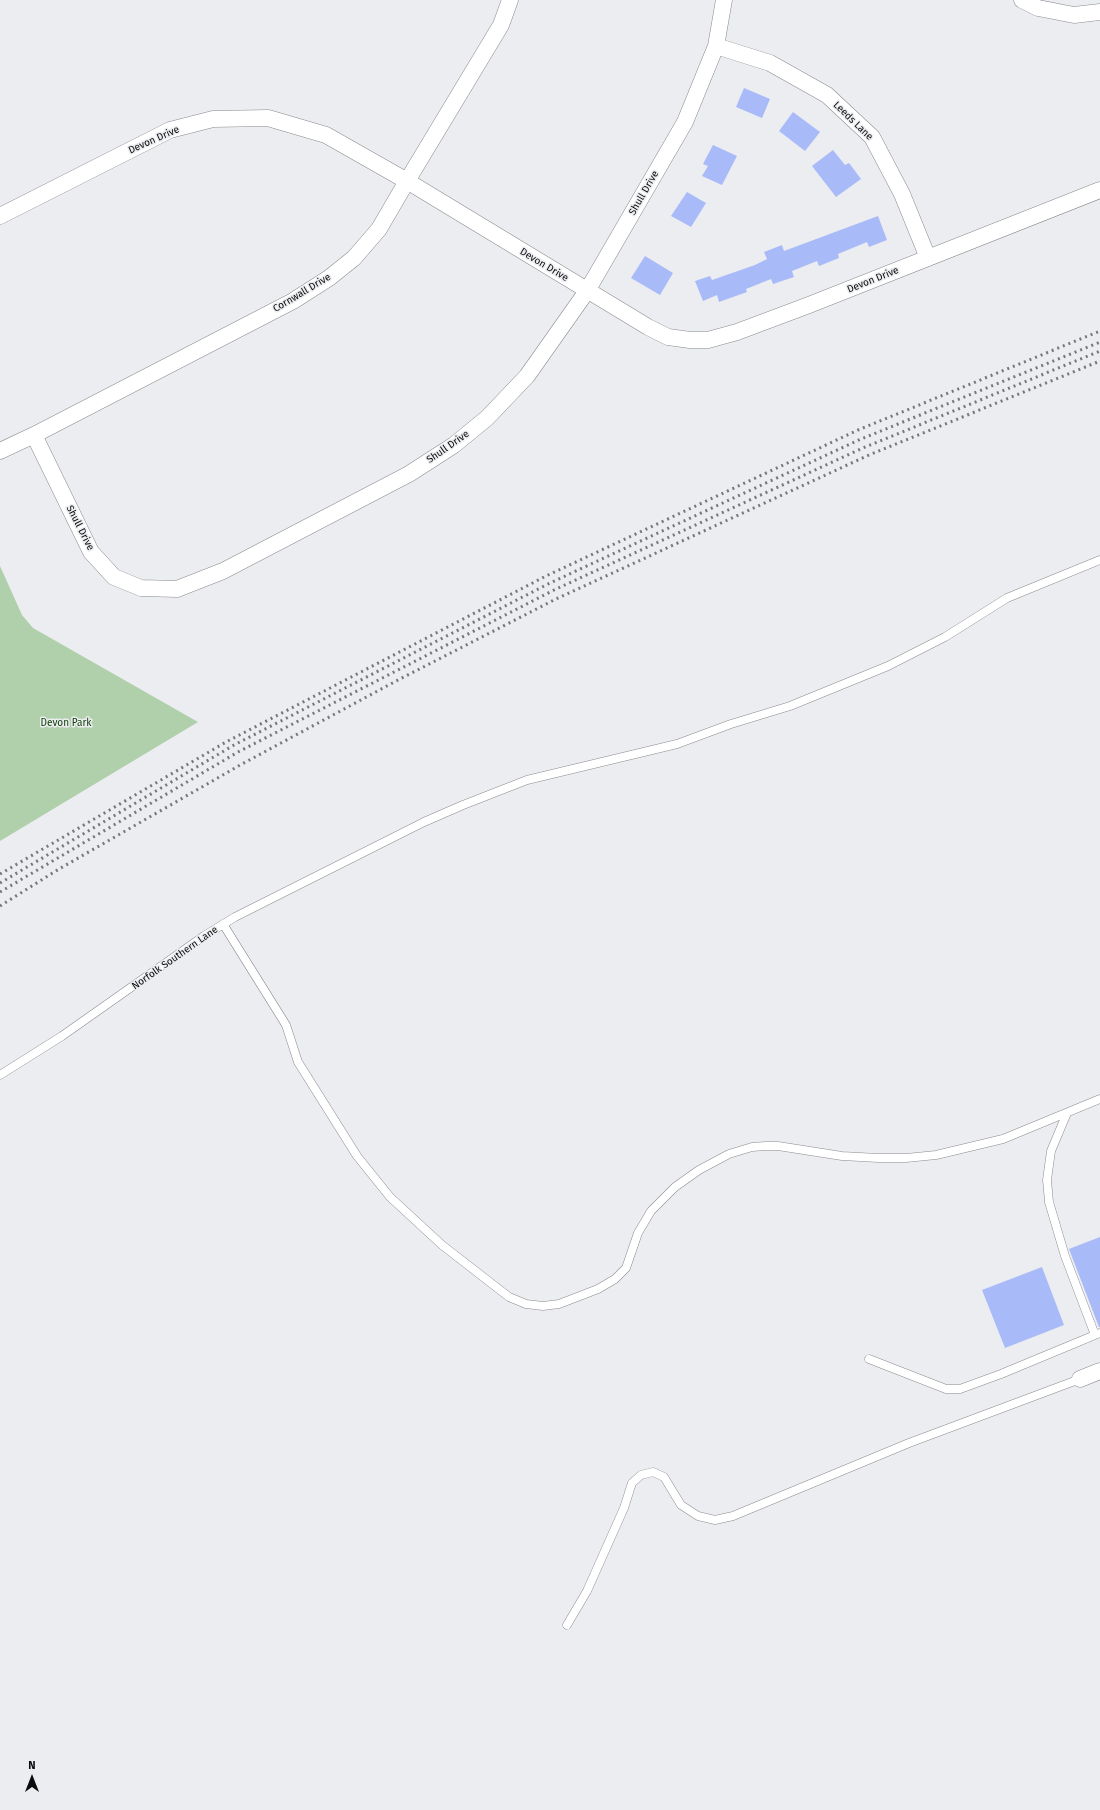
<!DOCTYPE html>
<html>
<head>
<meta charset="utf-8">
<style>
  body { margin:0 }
  #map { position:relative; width:1100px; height:1810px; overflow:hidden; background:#ecedf0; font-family:"Fira Sans",sans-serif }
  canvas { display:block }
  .north { position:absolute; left:12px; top:1758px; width:40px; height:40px; -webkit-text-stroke:3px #ecedf0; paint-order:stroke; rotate:0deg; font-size:11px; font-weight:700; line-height:16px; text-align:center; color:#0b0b0c }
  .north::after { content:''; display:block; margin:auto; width:14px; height:18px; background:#0b0b0c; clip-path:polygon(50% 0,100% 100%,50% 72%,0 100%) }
</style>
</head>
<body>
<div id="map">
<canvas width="1100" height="1810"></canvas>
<div class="north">N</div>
</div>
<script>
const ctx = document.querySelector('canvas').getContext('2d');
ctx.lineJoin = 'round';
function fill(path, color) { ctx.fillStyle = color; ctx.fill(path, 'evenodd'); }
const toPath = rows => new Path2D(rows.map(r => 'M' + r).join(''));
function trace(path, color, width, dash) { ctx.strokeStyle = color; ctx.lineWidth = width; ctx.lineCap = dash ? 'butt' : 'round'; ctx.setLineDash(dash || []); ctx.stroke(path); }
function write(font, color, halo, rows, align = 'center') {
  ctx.font = font + ' "Fira Sans",sans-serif'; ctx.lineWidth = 3; ctx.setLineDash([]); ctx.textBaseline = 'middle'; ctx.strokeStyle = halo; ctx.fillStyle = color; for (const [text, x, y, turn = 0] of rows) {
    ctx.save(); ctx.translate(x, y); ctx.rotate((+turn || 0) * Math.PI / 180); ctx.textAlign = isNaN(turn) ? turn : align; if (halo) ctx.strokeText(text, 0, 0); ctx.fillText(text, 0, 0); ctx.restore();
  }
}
const green = toPath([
  [0,566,22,615,33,628,198,722,0,841]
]);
const building = toPath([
  [744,88,770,99,762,118,736,107],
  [793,112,820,132,805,151,779,131],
  [713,145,737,156,722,185,702,176,708,166,703,164],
  [833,150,845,165,849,163,861,179,836,197,812,166],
  [687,192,706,203,691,227,671,216],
  [878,216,887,240,869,247,867,242,838,254,839,258,819,266,817,261,792,271,794,277,773,284,771,279,746,289,747,292,719,302,717,295,703,301,695,281,710,276,712,280,755,265,767,259,764,252,782,245,784,251],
  [645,256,673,273,660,295,631,278],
  [1100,1237,1100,1327,1099,1327,1069,1249],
  [1042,1267,1064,1325,1005,1348,982,1290]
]);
const service = toPath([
  [223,924,286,1025,298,1062,357,1156,390,1197,442,1245,509,1297,526,1304,543,1306,559,1304,598,1289,615,1279,626,1268,638,1233,651,1211,675,1187,699,1170,729,1154,752,1147,766,1146,778,1146,842,1156,878,1158,906,1158,936,1155,1003,1139,1100,1099],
  [0,1075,62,1036,204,936,235,917,424,822,463,805,527,780,677,744,731,724,790,706,888,666,945,637,1007,598,1100,560],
  [1067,1113,1051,1151,1047,1180,1049,1202,1065,1256,1095,1335],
  [869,1359,946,1389,960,1389,1001,1374,1100,1333],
  [567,1625,587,1591,624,1508,632,1483,641,1475,653,1472,664,1477,681,1505,698,1516,715,1520,733,1516,909,1443,1080,1379]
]);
const minor = toPath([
  [1022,0,1038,8,1074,15,1100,12],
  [716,46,770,63,827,95,872,137,902,194,928,258],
  [0,216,170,130,213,119,268,118,326,135,407,181,648,327,668,337,690,340,708,340,737,332,809,305,1100,190],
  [34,435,91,552,114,577,141,588,177,589,223,571,409,474,454,445,487,418,527,376,587,291,685,122,716,46,724,0],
  [0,451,34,435,293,301,329,278,354,258,379,229,407,181,501,25,510,0],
  [1080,1379,1100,1371]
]);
const rail = toPath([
  [0,874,226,742,546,576,858,430,1100,331],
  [0,883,234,745,550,583,861,439,1100,342],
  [0,892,238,752,554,590,863,448,1100,351],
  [0,906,59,869,242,764,398,680,556,599,869,455,1100,361]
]);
const streetNames = [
  ["Leeds Lane",853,121,44],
  ["Devon Drive",154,140,-24],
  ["Shull Drive",644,193,-60],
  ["Devon Drive",544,265,31],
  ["Devon Drive",873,280,-22],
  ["Cornwall Drive",302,293,-31],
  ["Shull Drive",448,447,-35],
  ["Shull Drive",80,528,63],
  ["Norfolk Southern Lane",175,958,-35]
];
const parkNames = [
  ["Devon Park",66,723]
];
fill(green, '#b0d0ab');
fill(building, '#a8baf8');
trace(service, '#8a8b8e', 9);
trace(minor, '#8a8b8e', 17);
trace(service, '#fff', 8);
trace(minor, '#fff', 16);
trace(rail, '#78787a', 3, [2, 4]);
write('10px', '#0b0b0c', '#ecedf0', streetNames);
write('10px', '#0a3b04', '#ecedf0', parkNames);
</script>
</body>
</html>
